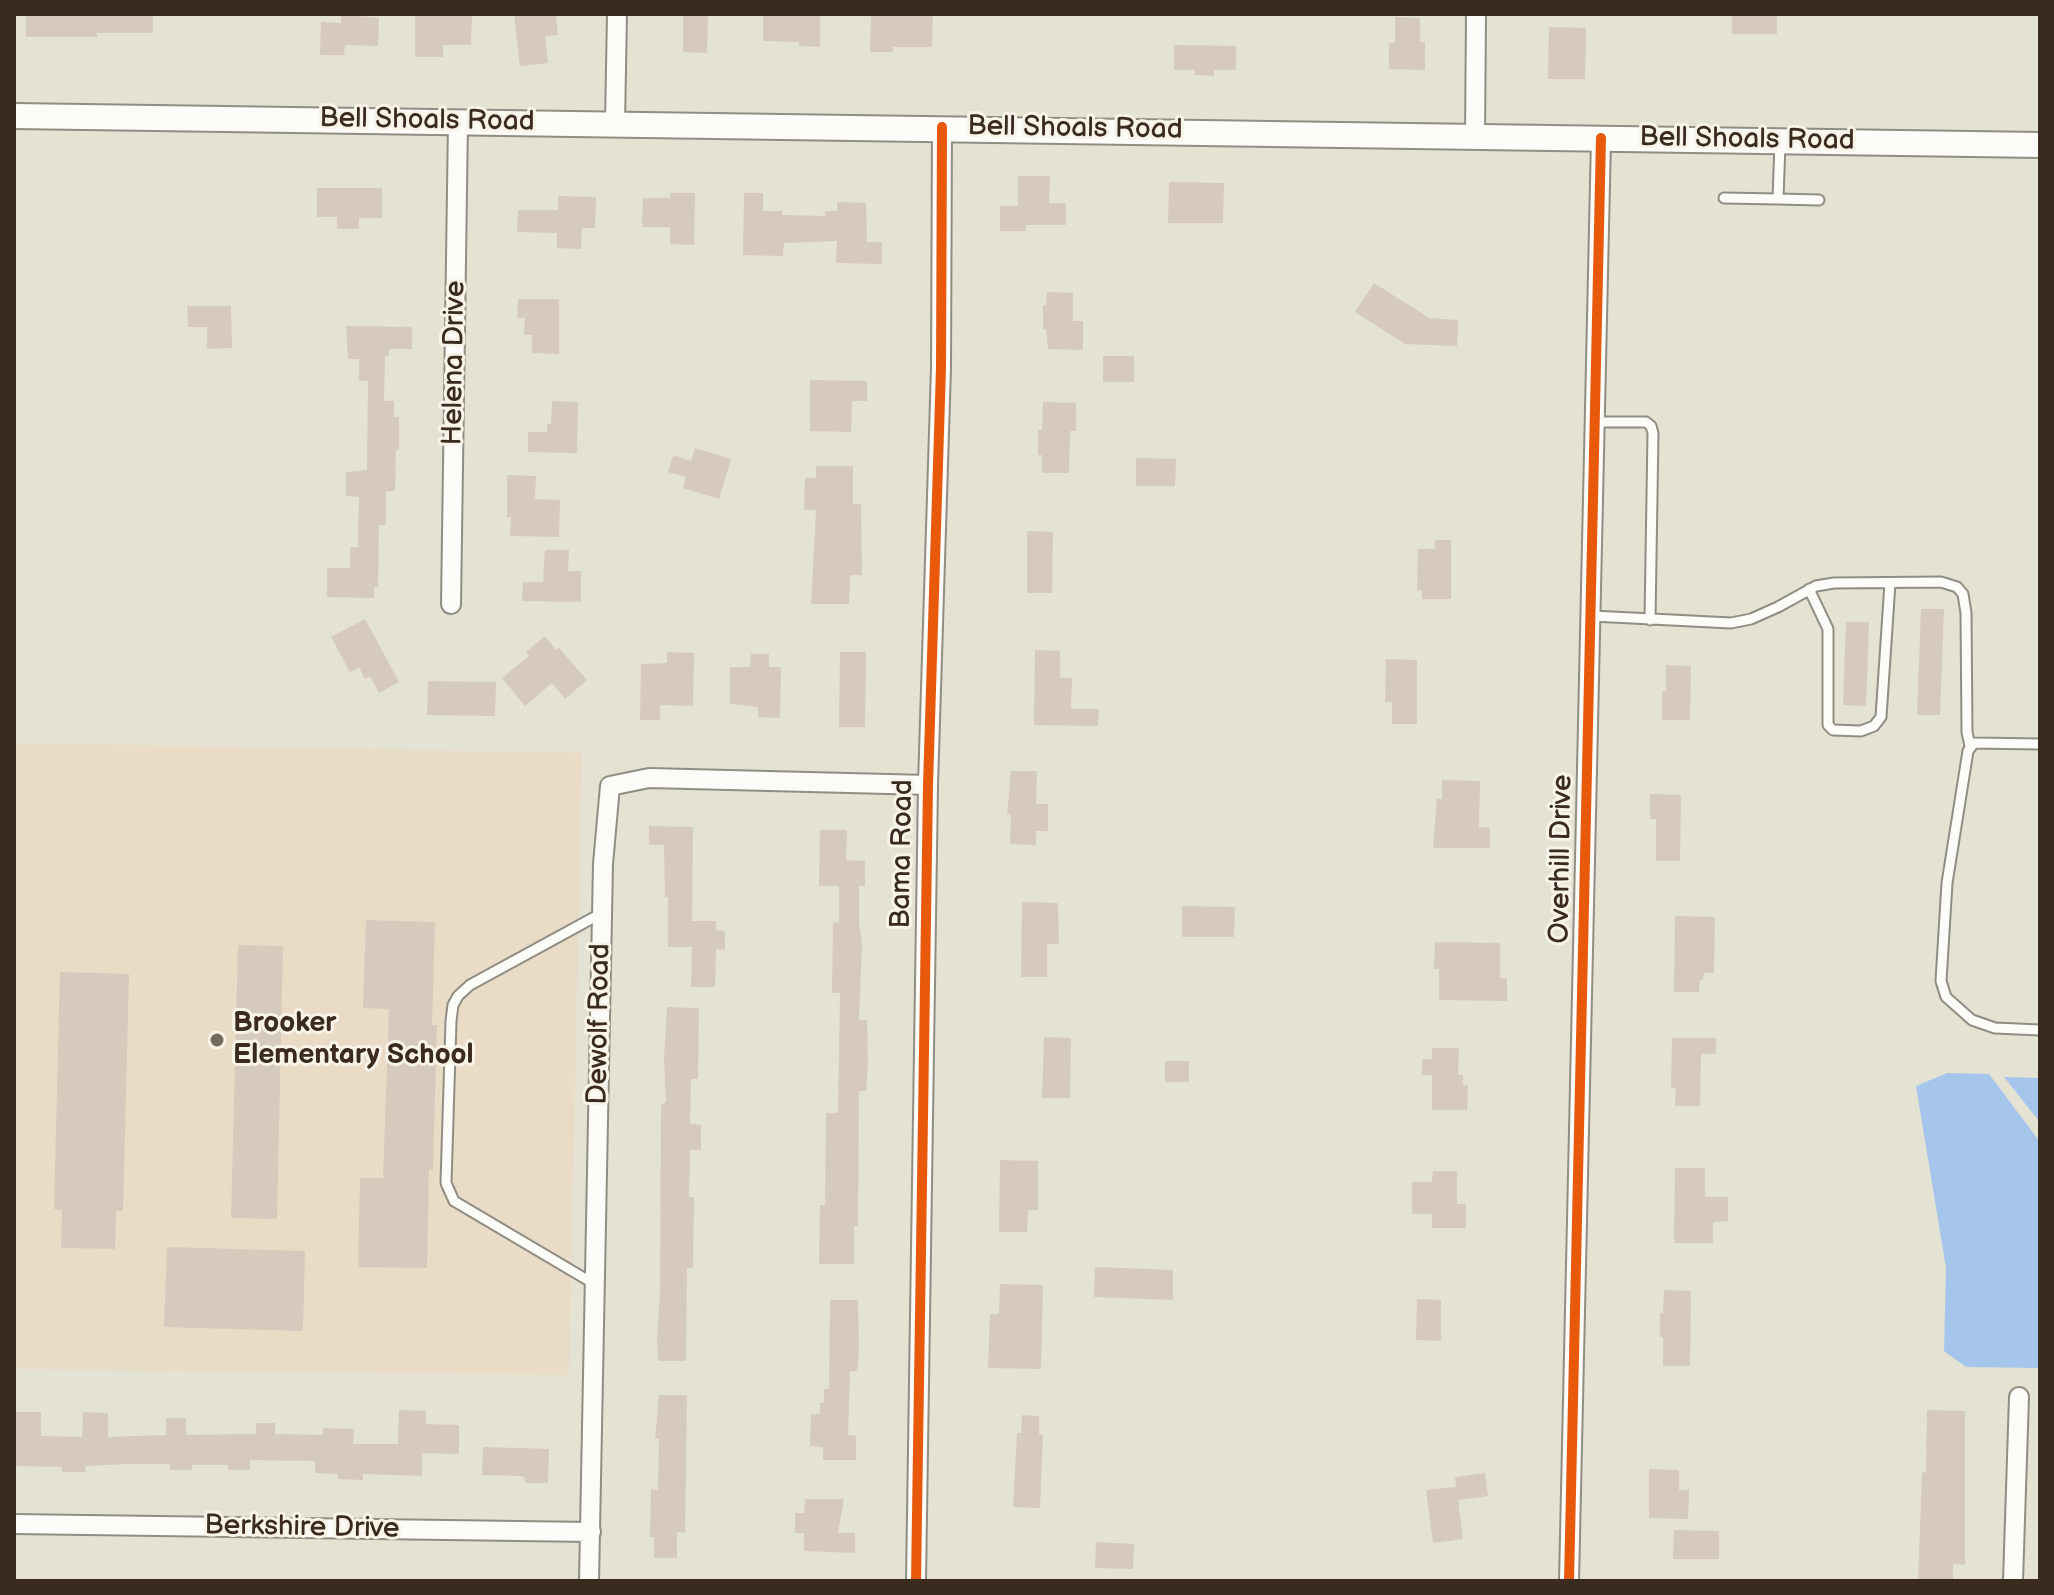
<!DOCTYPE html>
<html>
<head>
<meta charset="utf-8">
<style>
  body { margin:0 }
  #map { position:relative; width:2054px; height:1595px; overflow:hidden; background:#e4e2d3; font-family:"Balsamiq Sans",sans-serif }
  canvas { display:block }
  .frame { position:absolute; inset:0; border:16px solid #3b2a1e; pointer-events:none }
</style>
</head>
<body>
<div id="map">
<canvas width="2054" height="1595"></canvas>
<div class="frame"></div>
</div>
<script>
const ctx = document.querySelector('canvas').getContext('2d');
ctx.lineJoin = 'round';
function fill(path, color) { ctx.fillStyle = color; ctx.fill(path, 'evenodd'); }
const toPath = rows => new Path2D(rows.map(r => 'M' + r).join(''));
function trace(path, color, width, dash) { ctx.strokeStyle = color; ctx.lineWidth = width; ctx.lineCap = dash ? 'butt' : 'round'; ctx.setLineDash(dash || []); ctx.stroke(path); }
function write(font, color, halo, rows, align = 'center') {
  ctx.font = font + ' "Balsamiq Sans",sans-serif'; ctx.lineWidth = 6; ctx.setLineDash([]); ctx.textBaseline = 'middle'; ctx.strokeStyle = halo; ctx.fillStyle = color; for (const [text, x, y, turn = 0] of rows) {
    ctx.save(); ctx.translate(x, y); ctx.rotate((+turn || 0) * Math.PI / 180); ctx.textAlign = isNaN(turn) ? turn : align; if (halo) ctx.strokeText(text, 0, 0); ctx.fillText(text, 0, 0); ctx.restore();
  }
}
const built = toPath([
  [14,743,582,753,569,1375,14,1369]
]);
const water = toPath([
  [1947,1073,1989,1074,2040,1142,2040,1368,1966,1367,1944,1351,1946,1268,1916,1086],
  [2004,1077,2040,1078,2040,1123,2039,1121]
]);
const building = toPath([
  [26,14,153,14,153,33,97,33,97,37,26,37],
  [341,14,379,18,378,46,345,45,344,55,320,55,321,22,341,23],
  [415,14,472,14,471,45,443,45,443,57,415,57],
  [514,14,556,14,558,35,545,36,548,63,520,66],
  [683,14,708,14,707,53,683,52],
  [763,14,820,14,820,47,799,46,799,42,763,41],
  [871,14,933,14,932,47,893,47,893,52,870,52],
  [1732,14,1777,14,1777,34,1732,34],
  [1395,17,1420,18,1420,42,1425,42,1425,70,1389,69,1389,43,1395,43],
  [1549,27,1586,28,1585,79,1548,79],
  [1174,45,1236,46,1236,70,1214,70,1214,76,1195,75,1195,70,1174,70],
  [1018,176,1050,176,1049,203,1066,203,1066,225,1026,225,1026,231,1000,231,1000,206,1018,206],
  [1169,182,1224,183,1223,223,1168,223],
  [317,188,382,188,382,218,359,218,359,229,337,229,337,217,317,217],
  [670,193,695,193,694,245,670,244,670,227,642,227,643,198,670,198],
  [744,193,763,193,763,211,782,211,782,215,825,216,825,211,837,211,837,202,866,203,867,242,882,242,882,264,836,263,837,241,784,243,783,256,743,255],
  [558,196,596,197,595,228,582,228,581,249,557,248,557,233,517,232,518,210,558,210],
  [1374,283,1429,318,1458,320,1457,346,1405,344,1355,312],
  [1047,292,1073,293,1073,321,1083,321,1083,350,1048,349,1046,329,1043,329,1043,305,1046,305],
  [518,299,559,299,559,354,532,353,532,335,524,335,525,318,517,318],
  [187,306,231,306,232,348,207,349,207,327,188,327],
  [346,326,412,327,412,349,389,349,389,356,385,356,384,401,394,401,394,417,399,417,399,450,396,450,395,491,386,491,386,525,379,525,378,587,374,587,374,598,327,597,327,568,350,568,350,547,358,547,359,497,346,496,346,472,367,470,368,381,359,381,359,359,348,359],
  [1103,356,1134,356,1134,382,1103,382],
  [810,380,867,381,867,401,852,401,851,432,810,431],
  [552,401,578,402,577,453,528,452,528,432,547,432,547,424,551,424],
  [1043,402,1076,403,1076,431,1070,431,1069,473,1042,473,1042,455,1038,455,1038,430,1042,430],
  [695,448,731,459,719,499,683,488,686,477,668,472,673,455,691,461],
  [1136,458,1176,459,1175,486,1136,486],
  [816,466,853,466,853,504,861,504,862,575,850,575,849,604,811,604,816,510,804,510,805,478,816,478],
  [507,475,536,476,535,499,560,500,559,537,510,536,511,517,507,517],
  [1027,531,1053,532,1052,593,1027,593],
  [1435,540,1451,540,1451,599,1422,599,1422,590,1417,590,1418,549,1435,549],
  [545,550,569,550,568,571,581,571,581,602,522,601,523,582,543,582],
  [1921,609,1944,609,1940,715,1917,715],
  [365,619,399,682,379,693,370,676,365,679,359,667,350,672,331,637],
  [1846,622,1869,622,1866,706,1843,705],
  [545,636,556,650,559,648,587,680,565,699,552,683,525,706,502,678,529,656,526,652],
  [1035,650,1060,651,1060,678,1072,678,1071,709,1099,709,1098,726,1034,725],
  [667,652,694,653,693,706,660,705,660,720,640,720,641,664,667,663],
  [840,652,866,652,865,727,839,727],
  [751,654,769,654,769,667,781,667,780,718,758,717,758,707,730,704,730,667,750,667],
  [1386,659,1417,660,1417,724,1392,724,1392,702,1385,702],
  [1666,665,1691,666,1690,720,1662,720,1662,691,1666,691],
  [428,681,496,682,495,716,427,715],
  [1011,771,1037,771,1036,804,1048,804,1048,831,1036,831,1036,845,1010,844,1011,814,1007,814],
  [1442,780,1480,781,1479,827,1490,828,1490,848,1433,848,1437,799,1442,799],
  [1650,794,1681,795,1680,861,1656,861,1656,819,1650,819],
  [649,826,693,827,692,921,716,921,716,930,725,931,725,950,716,949,715,987,691,987,692,947,668,947,668,897,665,897,664,845,649,845],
  [820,830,847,830,846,860,865,861,865,886,859,886,859,923,862,944,859,1020,867,1020,868,1062,866,1091,859,1091,858,1226,854,1226,854,1264,819,1264,820,1205,825,1205,826,1113,838,1113,840,993,832,993,833,922,839,923,839,886,819,886],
  [1022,902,1058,903,1059,944,1047,944,1047,977,1021,977],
  [1182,906,1235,907,1234,937,1182,937],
  [1675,916,1715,917,1714,973,1704,973,1703,980,1700,980,1699,992,1674,992],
  [366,920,435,922,432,1025,437,1025,433,1170,429,1169,427,1268,358,1267,360,1178,383,1178,389,1009,363,1008],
  [1435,942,1500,943,1500,978,1507,978,1507,1001,1439,1000,1439,969,1434,969],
  [238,945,283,946,277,1219,231,1218],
  [60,972,129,974,123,1211,116,1211,115,1249,61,1248,62,1210,54,1209],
  [667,1007,699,1008,698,1079,691,1079,690,1124,701,1125,701,1150,690,1150,689,1197,694,1197,693,1268,687,1268,686,1361,658,1361,657,1340,660,1290,661,1105,666,1102,664,1058],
  [1044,1037,1071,1038,1070,1098,1042,1098],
  [1672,1038,1716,1038,1716,1054,1701,1054,1700,1106,1675,1106,1676,1088,1671,1088],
  [1432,1048,1459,1048,1458,1075,1463,1075,1463,1085,1468,1085,1467,1110,1432,1110,1432,1075,1422,1075,1422,1059,1432,1059],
  [1165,1061,1189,1061,1189,1082,1165,1082],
  [1000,1160,1038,1161,1038,1210,1028,1210,1027,1232,999,1232],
  [1675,1168,1705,1168,1705,1197,1728,1197,1728,1221,1713,1222,1713,1243,1674,1243],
  [1433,1171,1457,1171,1457,1204,1466,1204,1466,1228,1432,1228,1432,1214,1412,1214,1412,1182,1432,1182],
  [167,1247,305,1251,303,1331,164,1327],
  [1095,1267,1173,1270,1173,1300,1094,1297],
  [1000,1284,1043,1285,1041,1369,988,1368,990,1314,999,1314],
  [1664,1290,1691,1291,1690,1366,1663,1366,1663,1337,1660,1337,1660,1313,1663,1313],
  [1417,1299,1441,1300,1441,1341,1416,1340],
  [830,1300,858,1300,859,1350,857,1371,850,1371,848,1435,856,1436,856,1460,823,1460,823,1447,810,1446,811,1414,820,1414,820,1403,824,1403,824,1389,829,1389],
  [659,1395,687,1395,685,1533,677,1532,677,1558,654,1558,654,1537,650,1537,651,1489,658,1490,659,1439,655,1438],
  [399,1410,426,1411,426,1424,459,1425,459,1454,422,1453,422,1476,363,1474,363,1480,338,1479,338,1474,315,1473,315,1461,250,1460,250,1470,228,1470,228,1465,192,1465,192,1470,170,1470,170,1464,128,1464,86,1466,85,1472,62,1472,62,1467,14,1466,14,1412,41,1412,41,1436,82,1437,83,1412,108,1413,108,1437,166,1435,166,1418,186,1418,186,1435,256,1434,256,1423,275,1423,275,1434,323,1435,323,1428,354,1429,353,1444,398,1444],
  [1927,1410,1965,1411,1965,1565,1953,1564,1953,1581,1918,1581,1922,1472,1926,1473],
  [1022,1415,1039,1416,1039,1434,1043,1435,1040,1508,1013,1507,1017,1433,1021,1433],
  [483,1447,549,1449,548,1483,525,1483,524,1477,520,1476,482,1475],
  [1649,1469,1679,1470,1679,1490,1689,1490,1688,1519,1649,1518],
  [1485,1473,1488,1496,1458,1500,1463,1539,1433,1543,1426,1490,1456,1487,1455,1477],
  [805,1499,844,1499,838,1533,855,1533,855,1553,804,1551,804,1533,795,1533,795,1513,804,1513],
  [1674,1530,1719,1531,1719,1559,1673,1559],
  [1096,1542,1134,1544,1133,1569,1095,1568]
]);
const service = toPath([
  [1724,198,1778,199,1780,143],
  [1778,199,1819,200],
  [1596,422,1646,422,1651,426,1653,433,1650,620],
  [1809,589,1828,629,1828,725,1833,730,1861,731,1874,726,1881,717,1890,583],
  [1592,616,1731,623,1751,619,1778,607,1816,586,1834,583,1941,582,1957,587,1963,594,1966,613,1967,732,1970,746],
  [2040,744,1974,743,1968,751,1947,883,1941,981,1946,997,1972,1020,1995,1028,2040,1030],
  [596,1285,454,1201,446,1183,451,1021,453,1005,458,996,470,985,602,913]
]);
const minor = toPath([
  [615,123,617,14],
  [1475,136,1476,14],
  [451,604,458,121],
  [14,1524,591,1532],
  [589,1581,603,864,610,786,649,778,928,785],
  [916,1581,928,785,941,368,942,127],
  [1569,1581,1601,138],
  [2013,1581,2019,1397]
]);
const secondary = toPath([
  [14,116,2040,145]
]);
const cycleway = toPath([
  [916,1581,928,785,941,368,942,127],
  [1569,1581,1601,138]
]);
const markers = [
  [217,1040,8,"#766a5d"]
];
const streetNames = [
  ["Bell Shoals Road",427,121,1],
  ["Bell Shoals Road",1075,129,1],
  ["Bell Shoals Road",1747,140,1],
  ["Helena Drive",455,363,-89],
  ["Bama Road",903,854,-89],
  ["Overhill Drive",1562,859,-89],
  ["Dewolf Road",600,1024,-89],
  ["Berkshire Drive",302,1528,1]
];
const poiNames = [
  ["Brooker",233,1024],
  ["Elementary School",233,1056]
];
fill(built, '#eadbc6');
fill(water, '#a5c5eb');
fill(building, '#d6cabd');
trace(service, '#908d83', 13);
trace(minor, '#908d83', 22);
trace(secondary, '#908d83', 28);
trace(service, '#fbfbf8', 9);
trace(minor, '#fbfbf8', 18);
trace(secondary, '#fbfbf8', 24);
trace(cycleway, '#e8590c', 10);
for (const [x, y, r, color] of markers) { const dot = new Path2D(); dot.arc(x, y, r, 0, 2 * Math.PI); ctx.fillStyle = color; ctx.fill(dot); trace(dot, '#f7f3e8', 3); }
write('28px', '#3b2a1e', '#f7f3e8', streetNames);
write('bold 28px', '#3b2a1e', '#f7f3e8', poiNames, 'left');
</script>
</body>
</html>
